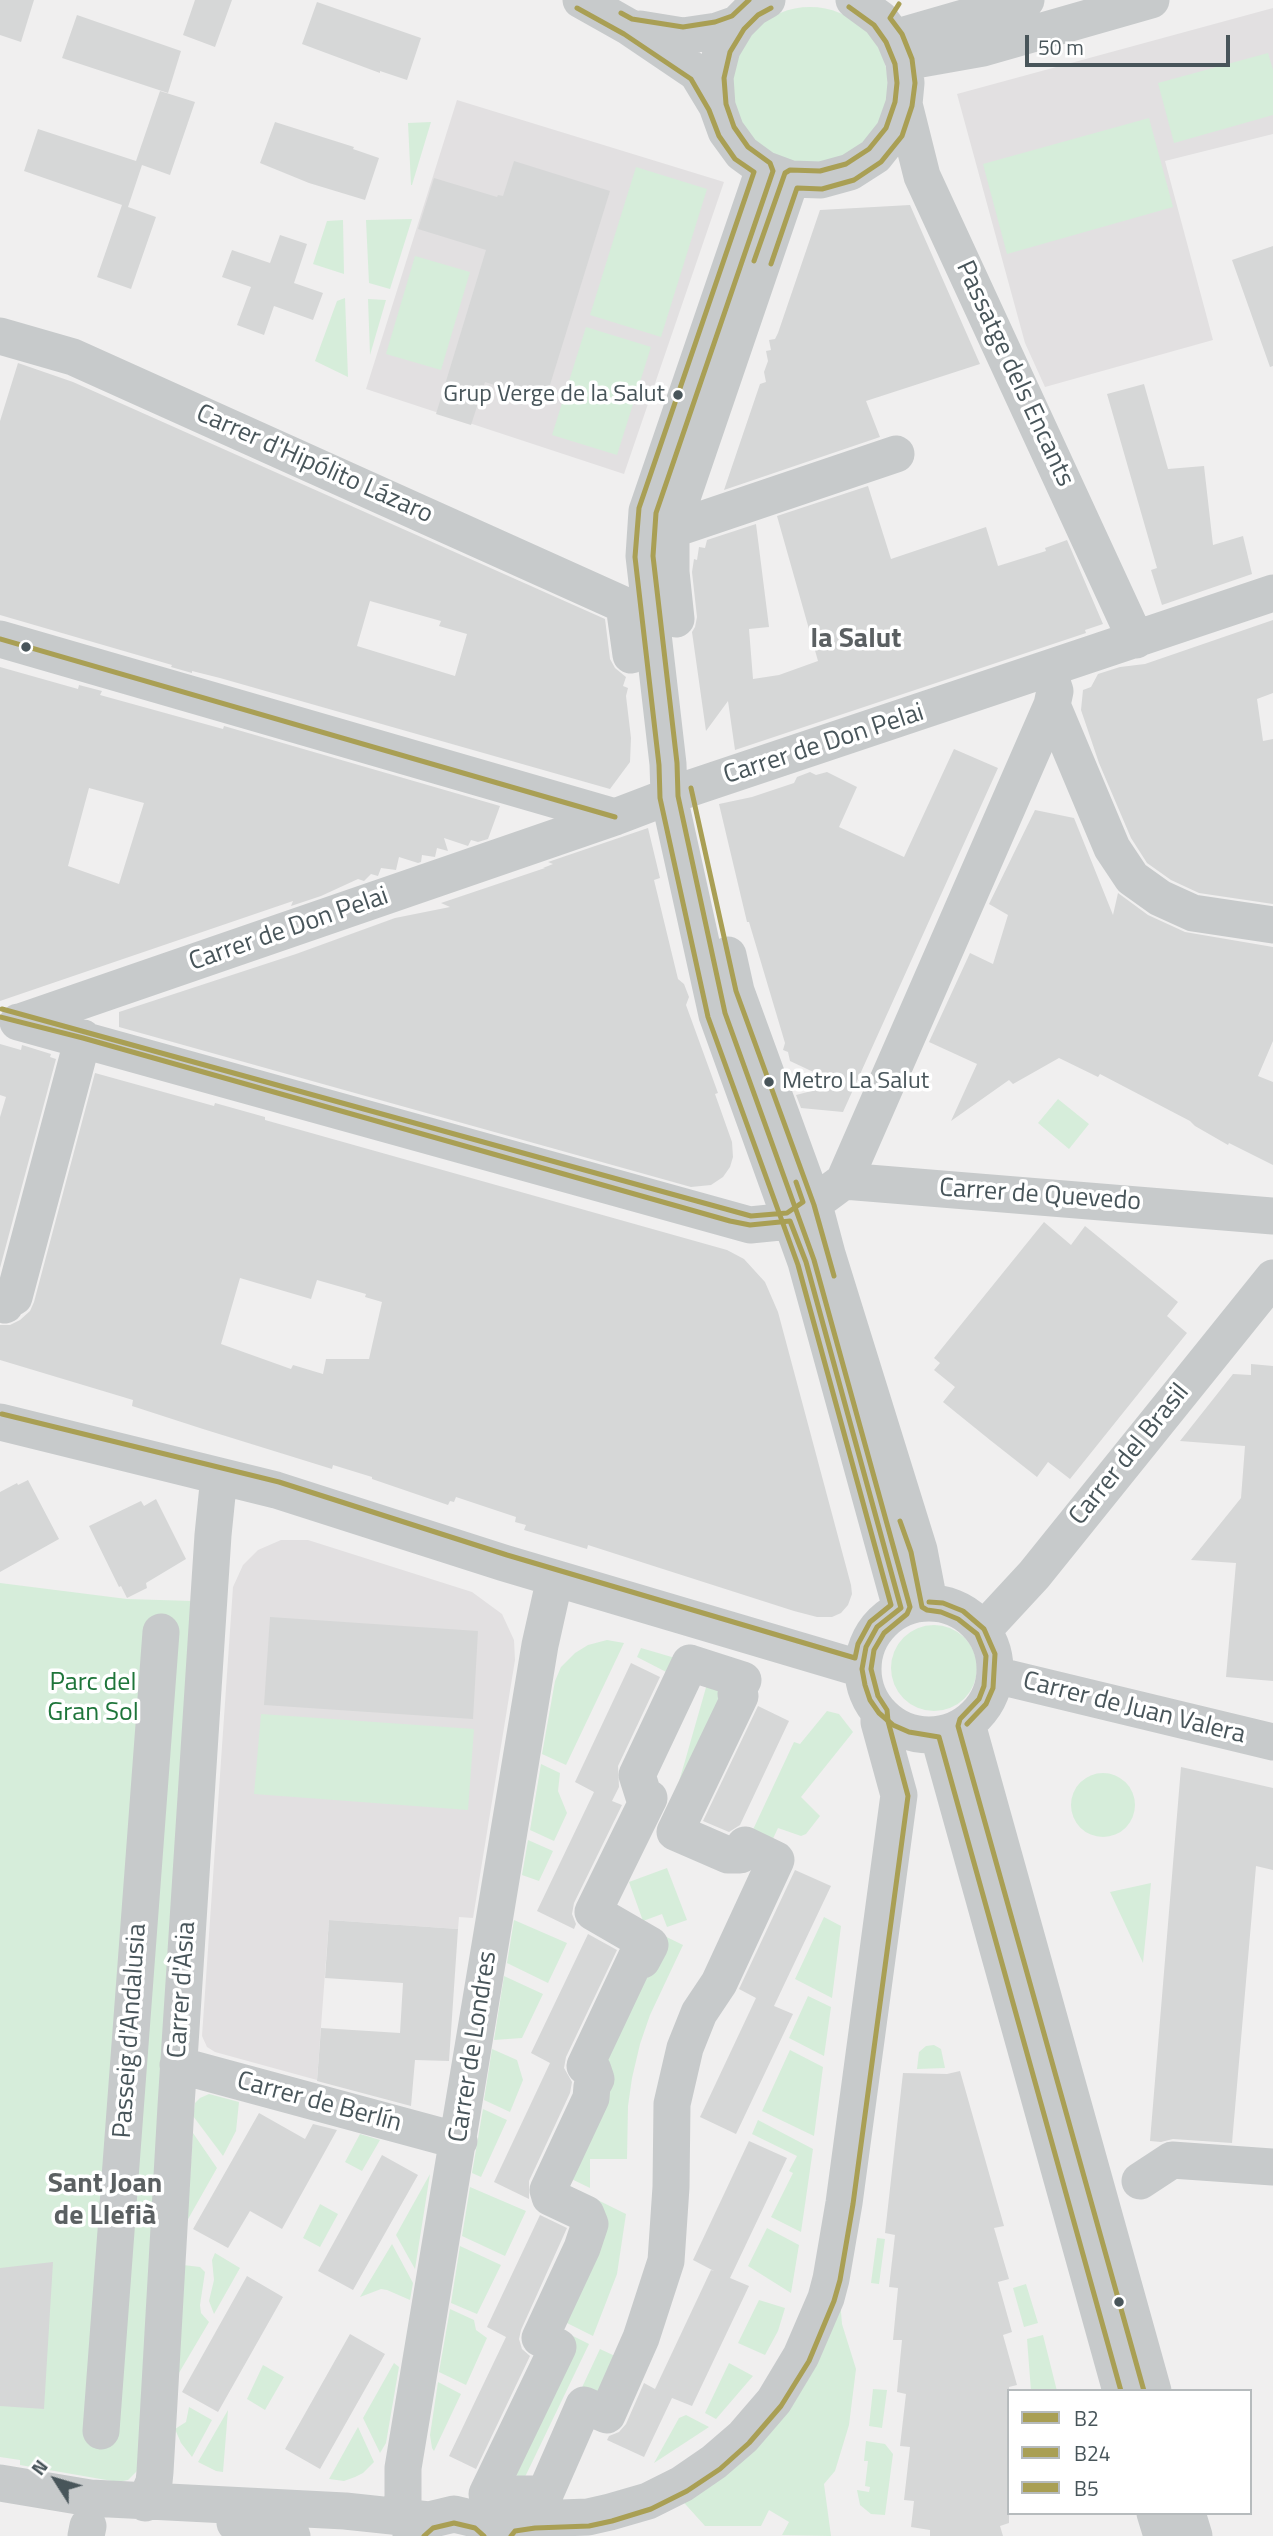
<!DOCTYPE html>
<html>
<head>
<meta charset="utf-8">
<style>
  body { margin:0 }
  #map { position:relative; width:1273px; height:2536px; overflow:hidden; background:#f0efef; font-family:"Titillium Web",sans-serif }
  canvas { display:block }
  .legend { position:absolute; left:1007px; top:2389px; width:245px; height:126px; box-sizing:border-box; background:#fff; border:2px solid #b6bbbd; margin:0; padding:9px 12px; list-style:none; font-size:21px; color:#48555a }
  .legend li { display:flex; align-items:center; gap:14px; height:35px }
  .legend b { width:35px; border:2px solid #b6bbbd }
  .north { position:absolute; left:21px; top:2445px; width:70px; height:70px; -webkit-text-stroke:5px #fff; paint-order:stroke; rotate:307deg; font-size:19px; font-weight:700; line-height:28px; text-align:center; color:#48555a }
  .north::after { content:''; display:block; margin:auto; width:24px; height:32px; background:#48555a; clip-path:polygon(50% 0,100% 100%,50% 72%,0 100%) }
  .scale { position:absolute; left:1025px; top:35px; width:205px; height:32px; box-sizing:border-box; border:4px solid #48555a; border-top:0; padding-left:9px; font-size:21px; line-height:24px; white-space:nowrap; color:#48555a; -webkit-text-stroke:5px #fff; paint-order:stroke }
</style>
</head>
<body>
<div id="map">
<canvas width="1273" height="2536"></canvas>
<ul class="legend">
<li><b style="height:9px;background:#a99f54"></b>B2</li>
<li><b style="height:9px;background:#a99f54"></b>B24</li>
<li><b style="height:9px;background:#a99f54"></b>B5</li>
</ul>
<div class="north">N</div>
<div class="scale">50 m</div>
</div>
<script>
const ctx = document.querySelector('canvas').getContext('2d');
ctx.lineJoin = 'round';
function fill(path, color) { ctx.fillStyle = color; ctx.fill(path, 'evenodd'); }
const toPath = rows => new Path2D(rows.map(r => 'M' + r).join(''));
function trace(path, color, width, dash) { ctx.strokeStyle = color; ctx.lineWidth = width; ctx.lineCap = dash ? 'butt' : 'round'; ctx.setLineDash(dash || []); ctx.stroke(path); }
function write(font, color, halo, rows, align = 'center') {
  ctx.font = font + ' "Titillium Web",sans-serif'; ctx.lineWidth = 7; ctx.setLineDash([]); ctx.textBaseline = 'middle'; ctx.strokeStyle = halo; ctx.fillStyle = color; for (const [text, x, y, turn = 0] of rows) {
    ctx.save(); ctx.translate(x, y); ctx.rotate((+turn || 0) * Math.PI / 180); ctx.textAlign = isNaN(turn) ? turn : align; if (halo) ctx.strokeText(text, 0, 0); ctx.fillText(text, 0, 0); ctx.restore();
  }
}
const education = toPath([
  [1273,8,1273,134,1165,161,1213,340,1045,387,1025,343,957,94],
  [457,100,724,182,624,474,366,389],
  [281,1540,308,1540,472,1592,502,1614,514,1640,515,1660,473,1918,459,1917,458,1929,329,1920,317,2080,215,2052,207,2047,202,2036,233,1587,243,1565,258,1550]
]);
const green = toPath([
  '732 85a78 78 0 1 1 156 0a78 78 0 1 1-156 0Z',
  [1268,53,1273,70,1273,115,1174,143,1158,83],
  [1149,118,1173,207,1007,254,983,164],
  [431,122,412,185,411,185,408,123],
  [636,167,707,189,661,337,590,315],
  [412,219,390,289,369,283,366,220],
  [343,220,344,274,313,264,327,221],
  [415,256,470,272,441,370,386,354],
  [345,298,348,377,315,361,337,301],
  [368,299,386,300,370,355],
  [586,327,651,347,617,455,552,435],
  [1058,1099,1089,1124,1069,1149,1038,1123],
  [0,1583,127,1599,193,1601,140,2468,128,2480,118,2482,20,2465,20,2460,0,2457],
  '891 1668a43 43 0 1 1 86 0a43 43 0 1 1-86 0Z',
  [607,1640,624,1643,566,1765,542,1754,555,1681,561,1667,575,1653,588,1645],
  [641,1648,682,1660,674,1676,637,1657],
  [711,1670,743,1680,672,1805,685,1761],
  [827,1711,839,1714,853,1732,801,1797,820,1816,806,1834,801,1836,778,1828,770,1845,750,1836,794,1742,800,1744],
  [261,1714,474,1729,468,1810,254,1794],
  [541,1764,560,1773,558,1791,567,1813,554,1841,530,1830],
  '1071 1805a32 32 0 1 1 64 0a32 32 0 1 1-64 0Z',
  [528,1840,553,1851,539,1881,522,1875],
  [667,1868,687,1920,667,1927,662,1914,643,1921,629,1882],
  [1151,1883,1143,1963,1110,1892],
  [613,1911,683,1945,650,2015,640,2044,632,2078,628,2106,627,2159,590,2159,590,2188,557,2172,636,1958],
  [824,1917,841,1926,832,1998,795,1979],
  [514,1920,567,1943,548,1983,507,1963],
  [504,1976,543,1994,522,2038,494,2040],
  [808,1996,831,2007,824,2056,789,2038],
  [934,2045,941,2049,945,2068,917,2069,919,2052,926,2046],
  [492,2049,517,2060,523,2080,510,2112,484,2100],
  [790,2050,823,2067,814,2136,762,2111],
  [209,2094,239,2102,236,2131,223,2156,193,2116,195,2103,200,2098],
  [483,2109,507,2120,481,2177,472,2173],
  [758,2120,813,2149,801,2232,771,2217,793,2173,789,2171,797,2156,752,2134],
  [193,2133,217,2168,187,2221],
  [360,2134,380,2140,362,2171,345,2162],
  [430,2174,415,2269,396,2235],
  [553,2178,626,2214,617,2274,593,2336,551,2315,582,2248],
  [470,2187,526,2211,505,2256,462,2236],
  [320,2204,338,2214,320,2247,303,2238],
  [767,2228,799,2245,791,2293,748,2266],
  [877,2238,885,2239,879,2284,871,2283],
  [392,2244,413,2283,410,2300,387,2290,381,2289,360,2297],
  [460,2246,501,2265,477,2314,451,2303],
  [215,2253,240,2268,214,2314,209,2301,214,2280,212,2260],
  [183,2265,200,2267,205,2272,200,2305,201,2313,209,2322,176,2378],
  [1026,2284,1038,2323,1024,2327,1013,2288],
  [759,2300,785,2308,778,2331,765,2355,738,2343],
  [840,2300,842,2324,856,2369,849,2425,835,2471,824,2484,831,2536,782,2535,789,2522,769,2510,761,2526,705,2526,678,2496],
  [450,2309,474,2320,476,2330,487,2338,466,2385,439,2372],
  [547,2323,589,2344,524,2479,500,2467],
  [1043,2335,1057,2391,1031,2391,1027,2339],
  [600,2349,630,2363,584,2405,532,2494],
  [394,2363,399,2367,386,2443,380,2453,363,2418],
  [729,2363,753,2376,716,2419,705,2413],
  [263,2365,284,2377,265,2410,247,2399],
  [438,2382,461,2394,434,2451,432,2448,430,2435],
  [873,2389,887,2390,882,2428,869,2426],
  [189,2407,212,2420,192,2457,181,2443,175,2429,186,2422],
  [228,2410,223,2472,216,2471,198,2462],
  [686,2415,709,2427,654,2463,679,2418],
  [358,2427,374,2462,363,2473,355,2477,344,2481,329,2479],
  [866,2441,885,2444,893,2454,885,2515,871,2514,860,2505,857,2490,869,2492,870,2487,865,2486,868,2461,864,2461]
]);
const building = toPath([
  [0,0,34,0,21,42,0,35],
  [195,0,232,0,215,47,183,35],
  [317,2,421,38,407,80,380,71,380,73,302,44],
  [77,15,181,51,168,93,62,58],
  [160,91,195,102,170,175,142,165,128,207,156,217,131,289,97,277,122,205,24,171,38,129,136,161],
  [275,122,354,147,353,149,379,158,365,200,309,183,260,163],
  [514,161,610,191,545,401,485,382,471,425,436,414,486,250,418,229,434,178,497,197,498,195,503,196],
  [910,205,980,364,866,401,880,437,724,490,760,384,766,382,764,372,768,361,766,351,771,350,769,340,775,339,778,333,820,210],
  [280,235,307,244,294,283,323,293,313,320,274,306,264,335,237,325,251,287,222,277,232,250,270,263],
  [1273,246,1273,366,1270,367,1232,260],
  [18,363,73,382,605,619,610,659,615,668,626,677,623,686,628,688,626,696,631,738,630,762,610,789,220,678,192,671,192,673,171,667,172,665,0,615,0,421],
  [370,601,441,621,439,626,467,634,455,676,357,646],
  [1144,384,1168,469,1204,466,1213,545,1243,536,1252,574,1162,605,1151,570,1157,568,1107,394],
  [868,486,891,559,986,527,998,566,1046,551,1045,548,1067,540,1103,624,1085,630,1086,633,735,750,728,701,706,731,692,632,695,627,697,617,692,572,694,559,697,560,699,547,705,548,707,540,756,524,769,627,749,629,753,679,779,675,818,661,777,516],
  [1273,620,1273,693,1257,699,1263,741,1273,739,1273,904,1199,893,1171,880,1147,863,1131,838,1099,763,1081,710,1083,690,1091,687,1098,674,1120,667,1145,664],
  [0,667,78,689,79,685,102,691,100,695,223,729,224,726,500,806,488,839,478,842,471,840,468,846,444,838,448,851,437,848,435,857,422,855,421,862,418,863,399,857,396,870,381,868,378,876,371,874,364,881,358,879,321,896,291,906,293,901,0,1001],
  [89,788,144,803,119,884,68,866],
  [954,749,998,768,843,1112,801,1108,796,1095,839,1084,790,1061,788,1052,783,1050,785,1043,749,922,747,922,719,804,752,797,794,783,797,777,810,772,816,775,827,772,857,787,839,827,904,857],
  [1035,810,1074,818,1113,915,1118,893,1148,915,1185,932,1273,947,1273,1041,1258,1076,1273,1082,1273,1165,1229,1143,1228,1145,1195,1126,1190,1121,1100,1074,1098,1077,1059,1058,1013,1084,1009,1080,951,1121,977,1064,929,1042,970,953,993,964,1008,915,989,904],
  [648,828,660,878,654,880,678,979,684,984,689,997,686,1005,718,1093,715,1094,732,1142,733,1157,730,1167,723,1177,711,1185,691,1187,119,1027,119,1012,296,954,395,918,450,907,441,903,545,868,543,868,553,864,548,862],
  [0,1044,21,1050,22,1045,51,1054,50,1057,56,1059,0,1268,0,1117,6,1097,0,1095],
  [95,1073,214,1106,215,1103,265,1117,265,1120,727,1250,744,1259,765,1282,778,1312,851,1585,852,1594,848,1605,841,1613,832,1617,817,1617,794,1611,588,1545,587,1549,524,1530,526,1525,515,1522,516,1517,456,1497,454,1502,450,1501,448,1505,372,1479,372,1477,333,1465,332,1469,203,1429,132,1406,133,1400,0,1360,0,1325,10,1325,20,1320,30,1311,34,1302],
  [240,1278,311,1299,317,1280,366,1294,365,1297,382,1302,369,1359,326,1359,323,1374,293,1365,291,1369,221,1344],
  [1044,1222,1071,1245,1085,1226,1178,1302,1167,1316,1187,1333,1070,1479,1048,1462,1037,1477,990,1440,943,1402,955,1387,934,1370,940,1363,934,1358],
  [1251,1364,1273,1366,1273,1681,1226,1677,1236,1563,1191,1560,1241,1498,1245,1446,1180,1441,1233,1374,1251,1375],
  [28,1480,59,1539,0,1572,0,1492,17,1483,18,1485],
  [156,1499,186,1559,146,1583,147,1588,127,1598,121,1586,119,1587,89,1526,141,1501,144,1506],
  [270,1617,478,1631,473,1719,264,1705],
  [631,1663,660,1677,618,1766,619,1787,612,1801,622,1805,574,1903,572,1914,576,1924,574,1929,537,1911,594,1792,575,1782],
  [758,1706,789,1721,740,1825,729,1832,703,1821],
  [1181,1767,1273,1788,1273,1870,1256,1866,1232,2143,1173,2139,1161,2142,1150,2141],
  [795,1870,831,1886,774,2006,793,2014,736,2134,700,2117,756,1998,739,1989],
  [329,1920,458,1929,449,2061,415,2060,411,2106,317,2081,321,2028,400,2033,403,1983,325,1978],
  [588,1934,617,1950,566,2057,564,2068,572,2082,570,2093,529,2181,529,2199,494,2182,550,2063,531,2053],
  [960,2071,1004,2226,994,2228,1009,2279,998,2282,1012,2332,1003,2335,1017,2385,1009,2387,1009,2523,1000,2526,1003,2536,930,2536,930,2530,911,2527,914,2501,904,2500,910,2447,900,2446,906,2394,897,2392,902,2340,893,2340,898,2288,889,2287,895,2235,885,2233,903,2073,947,2074],
  [259,2113,305,2139,313,2124,337,2130,282,2229,250,2211,228,2248,193,2229],
  [749,2141,787,2158,730,2278,749,2286,692,2406,672,2398,644,2457,607,2440,609,2436,619,2432,626,2424,644,2383,655,2389,711,2270,714,2271,693,2260],
  [382,2155,418,2175,353,2290,318,2271],
  [540,2215,567,2228,521,2330,519,2339,522,2349,530,2356,476,2469,449,2456,506,2337,487,2327],
  [53,2262,44,2409,0,2406,0,2268],
  [247,2276,283,2297,218,2412,182,2392],
  [350,2334,385,2354,320,2469,285,2449]
]);
const minor = toPath([
  [581,0,629,27,697,73,717,106],
  [767,0,753,8,737,24,722,49,715,77,717,106,726,131,742,153,764,169,791,179,821,180,850,172,875,156,894,132,904,104,906,83,904,62,894,38,880,19,854,0],
  [640,29,683,36,717,31,737,24],
  [894,38,1026,0],
  [904,62,983,48,1151,0],
  [904,104,922,176,1136,640],
  [764,169,647,511,644,556,668,764,669,797,717,1015,806,1262,901,1608],
  [0,336,73,357,624,605,631,655],
  [671,530,896,454],
  [676,619,671,572,671,530,791,179],
  [0,639,615,817],
  [1052,705,1112,848,1132,878,1160,898,1193,913,1273,925],
  [728,955,736,991,814,1205,827,1254,919,1550,929,1602],
  [18,1022,750,1225,790,1221,844,1181,1273,1216],
  [20,1022,615,817,691,788,1273,593],
  [844,1181,1052,705,1055,691,1048,670],
  [5,1305,6,1301,14,1297,83,1038],
  [0,1422,276,1490,504,1563,862,1669],
  '863 1669a66 66 0 1 1 132 0a66 66 0 1 1-132 0Z',
  [984,1629,1034,1575,1273,1278],
  [690,1663,743,1680,736,1694,740,1696,675,1832,728,1855,740,1855,745,1845,776,1860,719,1983,699,2013,685,2048,672,2104,671,2187,666,2261,641,2338,607,2415,584,2405,545,2494,487,2494,558,2347,540,2338,582,2248,590,2224,586,2214,550,2197,548,2190,591,2098,592,2086,596,2079,593,2070,585,2066,636,1958,642,1960,650,1945,593,1912,649,1798,644,1797,637,1775,690,1663],
  [995,1675,1273,1742],
  [967,1724,1153,2391],
  [939,1737,1121,2391],
  [178,2065,459,2141],
  [1140,2181,1172,2160,1273,2167],
  [101,2431,161,1632],
  [0,2483,90,2498,345,2511,429,2520],
  [145,2503,154,2482,155,2472,176,2106,213,1535,219,1476],
  [1155,2513,1162,2536],
  [1187,2513,1194,2536],
  [403,2518,403,2468,540,1645,555,1578],
  [235,2523,292,2536],
  [411,2535,429,2520,454,2514,479,2520,498,2536],
  [86,2536,88,2526],
  [500,2536,510,2523,534,2519,588,2517,610,2512,648,2501,682,2484,714,2462,743,2437,774,2401,801,2356,826,2298,831,2279,844,2203,899,1795,879,1722,879,1713]
]);
const bus1 = toPath([
  [0,639,615,817],
  [691,788,736,991,814,1205,834,1276],
  [0,1017,83,1038,730,1221,750,1225,790,1221,806,1262,901,1608,877,1627,866,1647,862,1669,865,1685,870,1700,879,1713,893,1725,909,1732,939,1737,1121,2391],
  [929,1602,943,1603,963,1611,984,1629,995,1654,993,1688,986,1704,967,1724]
]);
const bus2 = toPath([
  [771,264,797,188,822,189,854,180,881,162,902,136,912,106,915,83,912,59,902,34,890,18,899,4],
  [900,1521,911,1552,922,1607,927,1610,941,1612,958,1619,977,1634,986,1656,984,1686,979,1699,960,1719,958,1726,1144,2391],
  [424,2536,433,2528,454,2523,475,2528,484,2536],
  [511,2536,515,2531,535,2528,589,2526,612,2521,651,2509,687,2491,720,2469,749,2443,781,2406,809,2361,834,2301,840,2280,853,2204,908,1796,888,1721,887,1710,878,1696,871,1669,874,1650,884,1633,907,1614,910,1607,814,1260,725,1013,678,796,677,763,653,556,656,513,773,171,770,163,748,147,734,127,726,104,724,78,730,52,744,29,758,15,771,8]
]);
const bus3 = toPath([
  [621,13,632,19,683,27,715,22,732,16,749,0],
  [754,261,785,173,790,170,820,171,846,164,869,149,886,128,895,102,897,83,895,64,886,42,874,25,849,7],
  [2,1009,751,1216,787,1213,803,1202,796,1182],
  [2,1414,279,1482,507,1555,855,1658,858,1644,870,1622,891,1605,798,1265,708,1017,660,798,659,765,635,557,639,508,754,172,735,159,719,136,709,110,691,79,624,34,577,8]
]);
const markers = [
  [678,395,6,"#48555a"],
  [26,647,6,"#48555a"],
  [769,1082,6,"#48555a"],
  [1119,2302,6,"#48555a"]
];
const busNames = [
  ["Grup Verge de la Salut",665,395],
  ["Metro La Salut",782,1082,"left"]
];
const streetNames = [
  ["Passatge dels Encants",1014,374,65],
  ["Carrer d'Hipólito Lázaro",314,465,24],
  ["Carrer de Don Pelai",824,745,-18],
  ["Carrer de Don Pelai",289,930,-19],
  ["Carrer de Quevedo",1040,1196,4],
  ["Carrer del Brasil",1130,1455,-51],
  ["Carrer de Juan Valera",1134,1709,14],
  ["Carrer d'Àsia",183,1990,-86],
  ["Passeig d'Andalusia",131,2031,-86],
  ["Carrer de Londres",474,2047,-81],
  ["Carrer de Berlín",319,2103,15]
];
const parkNames = [
  ["Parc del",93,1684],
  ["Gran Sol",93,1714]
];
const neighbourhoodNames = [
  ["la Salut",856,640],
  ["Sant Joan",105,2185],
  ["de Llefià",105,2217]
];
fill(education, '#e2e0e1');
fill(green, '#d6edda');
fill(building, '#d6d7d7');
trace(minor, '#c7cacb', 37);
trace(bus1, '#a99f54', 5);
trace(bus2, '#a99f54', 5);
trace(bus3, '#a99f54', 5);
for (const [x, y, r, color] of markers) { const dot = new Path2D(); dot.arc(x, y, r, 0, 2 * Math.PI); ctx.fillStyle = color; ctx.fill(dot); trace(dot, '#fff', 2.5); }
write('24px', '#48555a', '#fff', busNames, 'right');
write('26px', '#48555a', '#fff', streetNames);
write('26px', '#1e753a', '#fff', parkNames);
write('bold 28px', '#5b6062', '#fff', neighbourhoodNames);
</script>
</body>
</html>
